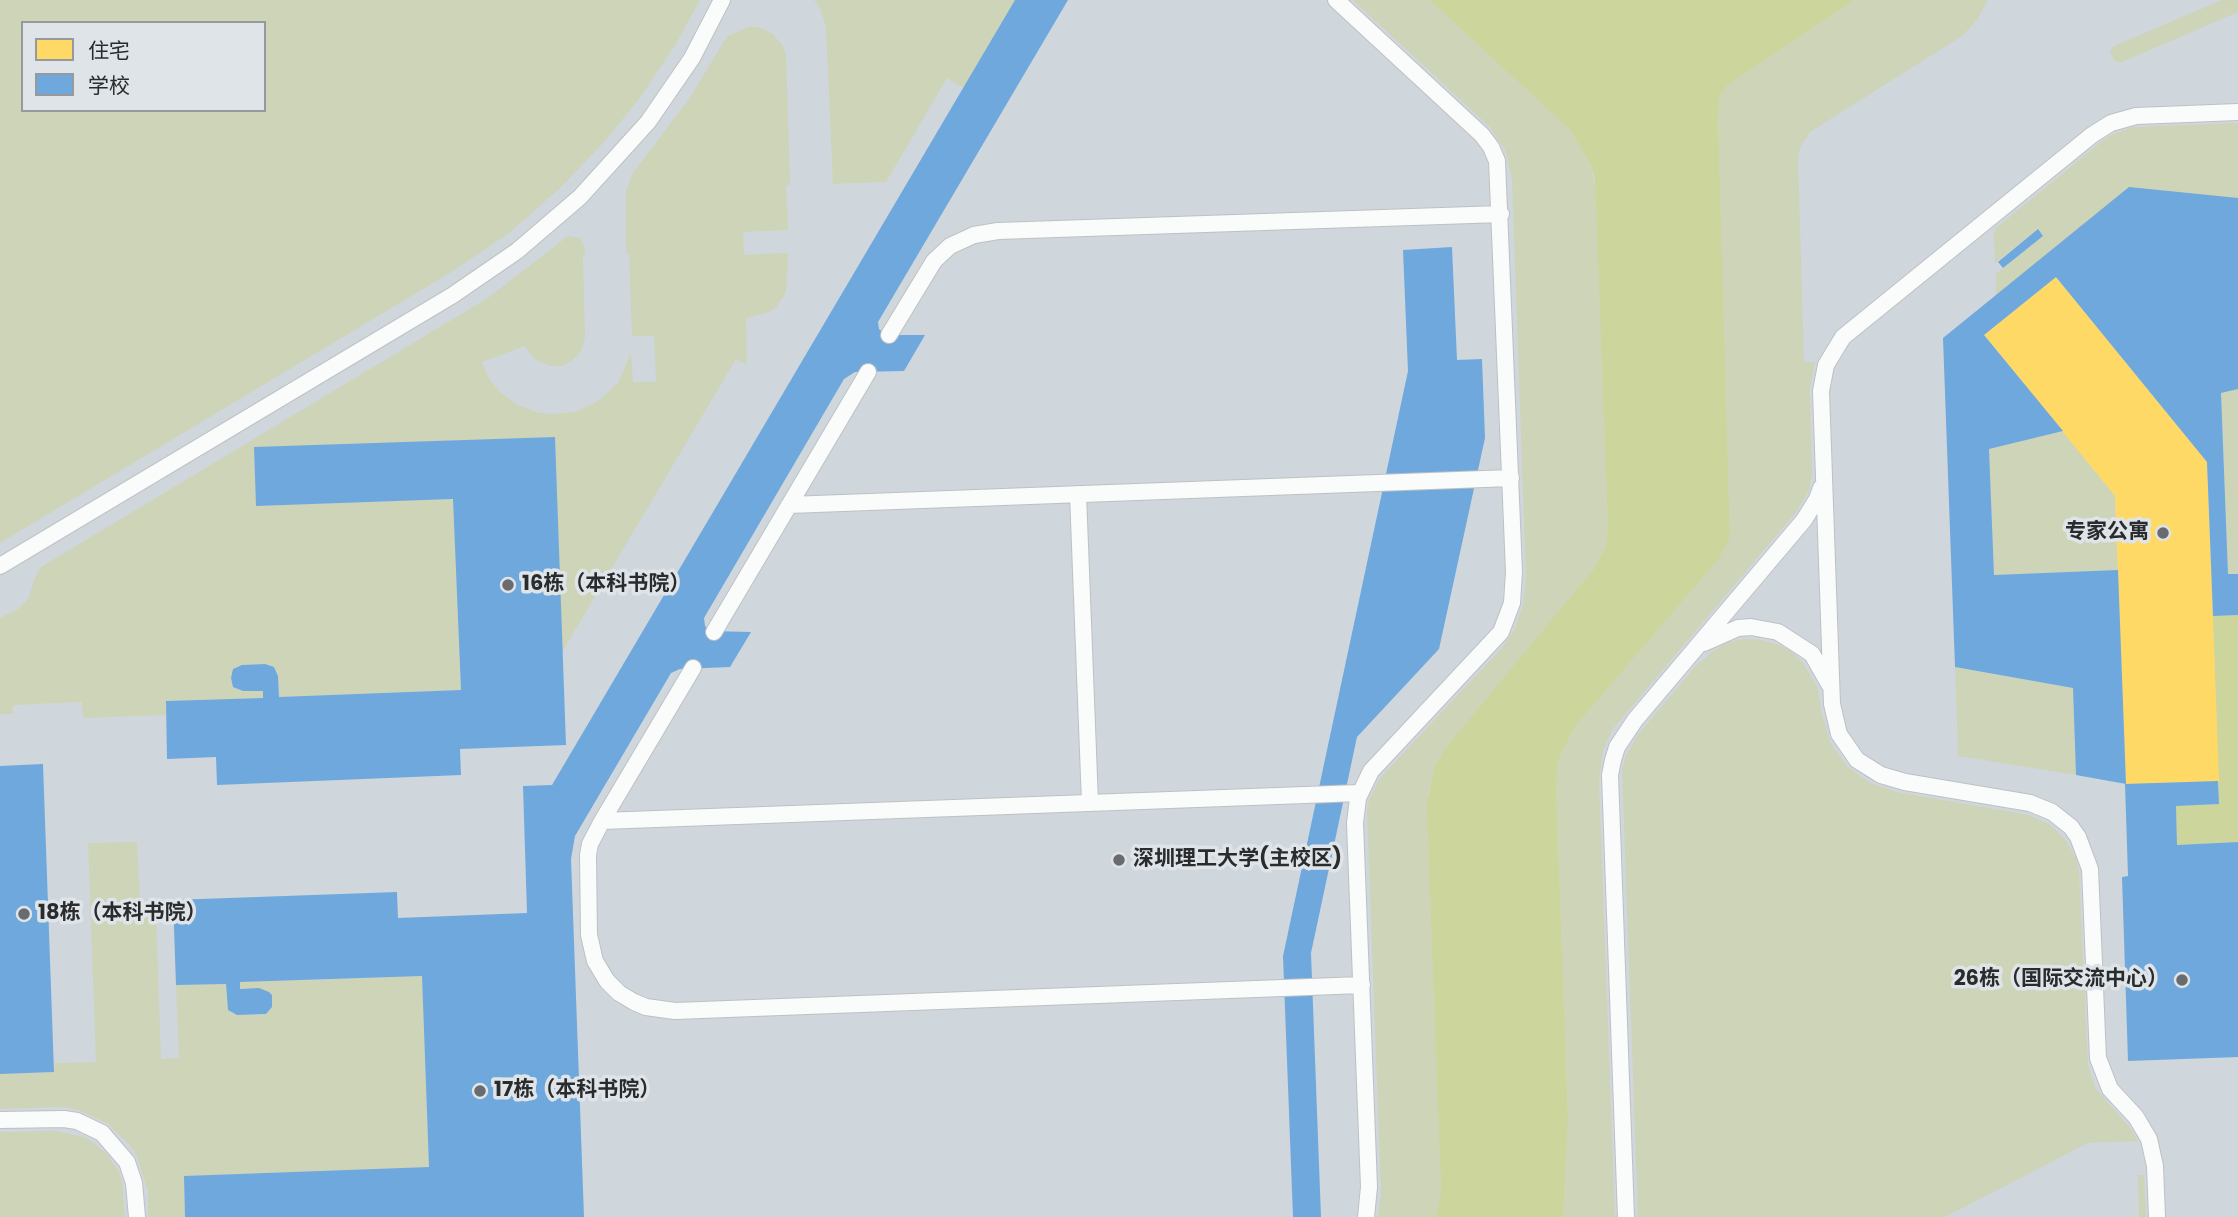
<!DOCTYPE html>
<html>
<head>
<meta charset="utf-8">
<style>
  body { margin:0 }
  #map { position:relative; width:2238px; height:1217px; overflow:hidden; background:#e0e3e6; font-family:Poppins,"Noto Sans SC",sans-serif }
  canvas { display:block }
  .legend { position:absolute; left:21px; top:21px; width:245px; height:91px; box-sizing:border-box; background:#dee4e8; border:2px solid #969a9d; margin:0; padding:9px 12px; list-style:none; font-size:21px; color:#292b2d }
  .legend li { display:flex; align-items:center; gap:14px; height:35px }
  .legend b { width:35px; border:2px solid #969a9d }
</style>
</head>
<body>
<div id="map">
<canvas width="2238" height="1217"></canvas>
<ul class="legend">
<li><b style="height:19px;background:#ffd966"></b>住宅</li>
<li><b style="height:19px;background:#6fa8dc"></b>学校</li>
</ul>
</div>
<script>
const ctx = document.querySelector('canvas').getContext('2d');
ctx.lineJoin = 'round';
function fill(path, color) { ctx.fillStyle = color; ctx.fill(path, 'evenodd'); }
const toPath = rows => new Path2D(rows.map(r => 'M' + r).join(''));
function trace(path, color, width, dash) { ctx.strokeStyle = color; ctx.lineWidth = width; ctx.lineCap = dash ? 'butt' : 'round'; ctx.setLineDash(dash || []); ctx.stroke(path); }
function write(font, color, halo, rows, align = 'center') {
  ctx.font = font + ' Poppins,"Noto Sans SC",sans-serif'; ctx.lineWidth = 7; ctx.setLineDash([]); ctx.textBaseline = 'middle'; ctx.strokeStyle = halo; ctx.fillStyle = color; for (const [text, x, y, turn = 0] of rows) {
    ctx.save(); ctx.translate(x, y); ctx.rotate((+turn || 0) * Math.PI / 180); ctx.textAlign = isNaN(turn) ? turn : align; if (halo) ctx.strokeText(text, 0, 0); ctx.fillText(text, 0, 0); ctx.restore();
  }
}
const built = toPath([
  [676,0,2238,0,2238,1217,0,1217,0,503]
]);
const green = toPath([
  [0,0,700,0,676,44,639,99,605,141,559,189,509,233,453,271,0,543],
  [23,23,264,23,264,110,23,110],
  [814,0,1015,0,964,88,947,78,886,182,833,184,826,27,820,8],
  [1353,0,1430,0,1570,130,1590,163,1596,191,1608,527,1606,546,1594,569,1434,769,1428,794,1441,1192,1436,1217,1378,1217,1381,1194,1367,810,1369,800,1380,778,1502,648,1515,628,1523,605,1526,578,1512,180,1506,152,1491,128],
  [1854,0,1988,0,1977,20,1962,36,1810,132,1800,147,1798,158,1804,362,1815,362,1810,388,1812,474,1809,491,1796,512,1623,717,1612,730,1603,751,1599,781,1615,1217,1563,1217,1568,1120,1556,785,1559,758,1576,725,1720,557,1730,537,1718,116,1719,97,1726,85],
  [2222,0,2238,0,2238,12,2120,63,2114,60,2110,51,2114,46],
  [748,27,757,27,772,33,783,46,786,55,790,184,786,186,788,230,743,232,744,255,788,253,786,292,776,307,769,312,746,318,747,365,736,359,562,652,555,437,254,448,256,506,453,499,461,690,279,697,278,676,274,667,265,664,242,665,233,669,231,678,233,687,243,691,263,691,263,698,166,701,166,715,83,718,82,702,13,705,13,714,0,714,0,618,18,609,28,599,35,578,41,567,488,298,568,236,580,238,585,248,585,255,583,255,585,337,581,351,571,362,561,366,550,366,534,359,525,346,482,362,489,379,501,393,518,405,539,413,553,414,575,412,597,402,618,383,631,353,633,382,656,382,654,336,632,336,629,253,626,253,626,191,633,173,689,99,723,43,728,36],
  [2238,123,2238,198,1996,295,1996,274,2043,236,2038,229,1995,263,1994,234,1996,228,2100,143,2111,135,2133,127],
  [2238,389,2238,574,2228,574,2221,393],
  [2063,431,2115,496,2118,570,1994,575,1989,449],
  [1745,639,1762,640,1779,645,1791,651,1803,663,1817,686,1822,715,1831,744,1848,767,1870,783,1897,792,2029,815,2049,824,2065,839,2076,858,2079,870,2088,1065,2096,1089,2130,1128,2138,1141,2088,1143,1945,1217,1638,1217,1622,770,1625,758,1637,736,1695,667,1714,650,1728,642],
  [1955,667,2073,688,2076,775,1958,756],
  [137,842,140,901,173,900,173,913,156,914,161,1059,179,1058,176,985,226,984,228,1010,237,1015,261,1015,266,1014,272,1007,272,995,259,988,240,989,240,982,422,976,429,1167,184,1176,185,1217,148,1217,148,1192,137,1156,129,1144,107,1123,78,1110,63,1107,0,1109,0,1074,54,1072,54,1063,96,1062,88,843],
  [56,1131,87,1138,107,1154,119,1172,122,1182,125,1217,0,1217,0,1132],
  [2138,1175,2144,1175,2146,1217,2139,1217]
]);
const water = toPath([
  [1430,0,1854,0,1727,85,1719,97,1718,116,1730,537,1720,557,1576,725,1559,758,1556,785,1568,1120,1563,1217,1436,1217,1441,1192,1427,803,1434,769,1445,749,1594,569,1606,546,1608,527,1595,179,1590,163,1570,130],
  [2238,615,2238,842,2177,845,2176,806,2219,804,2213,616]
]);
const homes = toPath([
  [2056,277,2207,462,2219,781,2126,784,2115,496,1984,335]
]);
const schools = toPath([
  [1015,0,1068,0,878,322,879,329,886,335,925,335,904,371,855,372,844,379,704,618,705,626,710,631,751,632,730,667,680,669,671,673,575,836,571,859,584,1217,185,1217,184,1176,429,1167,422,976,240,982,240,989,259,988,269,992,272,995,272,1007,266,1014,237,1015,228,1010,226,984,176,985,173,900,397,892,398,918,527,913,523,786,552,785],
  [2129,187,2238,198,2238,389,2221,393,2228,574,2238,574,2238,615,2213,616,2207,462,2056,277,1984,335,2063,431,1989,449,1994,575,2118,570,2126,784,2076,775,2073,688,1955,667,1943,338],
  [2038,229,2043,236,2003,268,1998,262],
  [1452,247,1457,360,1482,359,1485,438,1439,649,1357,737,1311,953,1321,1217,1293,1217,1283,956,1408,371,1403,250],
  [555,437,566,745,460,749,461,775,217,785,216,757,167,759,166,701,263,698,263,691,243,691,233,687,231,678,233,669,242,665,265,664,274,667,278,676,279,697,461,690,453,499,256,506,254,447],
  [43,764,54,1072,0,1074,0,766],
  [2218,781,2219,804,2176,806,2177,845,2238,842,2238,1057,2128,1061,2122,877,2128,876,2125,784]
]);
const service = toPath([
  [1336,0,1482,135,1491,147,1497,161,1514,572,1512,603,1501,632,1371,771,1358,798,1355,823,1369,1187,1366,1217],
  [889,335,934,261,950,246,974,235,998,231,1501,214],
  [1078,494,1090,803],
  [789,505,1511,478],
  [0,566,453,295,517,251,580,197,648,122,692,58,722,0],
  [714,632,868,372],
  [1704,643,1738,628,1751,627,1778,632,1812,654,1829,684],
  [693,668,602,821,590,844,588,855,589,935,595,961,607,981,619,993,634,1002,646,1007,675,1011,1362,985],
  [602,821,1359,793],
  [0,1120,64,1119,77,1121,102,1133,127,1162,134,1183,137,1217],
  [1626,1217,1610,775,1613,760,1617,747,1635,720,1804,520,1817,499,1821,488],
  [2157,1217,2155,1166,2149,1139,2136,1117,2110,1089,2098,1058,2090,869,2078,837,2071,827,2052,812,2030,803,1905,782,1881,775,1857,760,1839,734,1832,704,1821,391,1826,365,1843,337,2092,135,2111,123,2136,116,2238,112]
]);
const markers = [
  [2163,533,7,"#696b6e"],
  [508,585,7,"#696b6e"],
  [1119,860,7,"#696b6e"],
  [24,914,7,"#696b6e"],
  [2182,980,7,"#696b6e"],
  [480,1091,7,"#696b6e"]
];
const poiNames = [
  ["专家公寓",2149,533,"right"],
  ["16栋（本科书院）",522,585],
  ["深圳理工大学(主校区)",1133,860],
  ["18栋（本科书院）",38,914],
  ["26栋（国际交流中心）",2168,980,"right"],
  ["17栋（本科书院）",494,1091]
];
fill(built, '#cfd7dd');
fill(green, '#ced4b8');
fill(water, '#ccd59b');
fill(homes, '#ffd966');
fill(schools, '#6fa8dc');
trace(service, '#bec1c3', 18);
trace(service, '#fafbfb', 16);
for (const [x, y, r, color] of markers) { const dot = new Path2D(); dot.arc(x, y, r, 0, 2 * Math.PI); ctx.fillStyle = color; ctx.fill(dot); trace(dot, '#dee4e8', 2.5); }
write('bold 21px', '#292b2d', '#dee4e8', poiNames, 'left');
</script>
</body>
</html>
